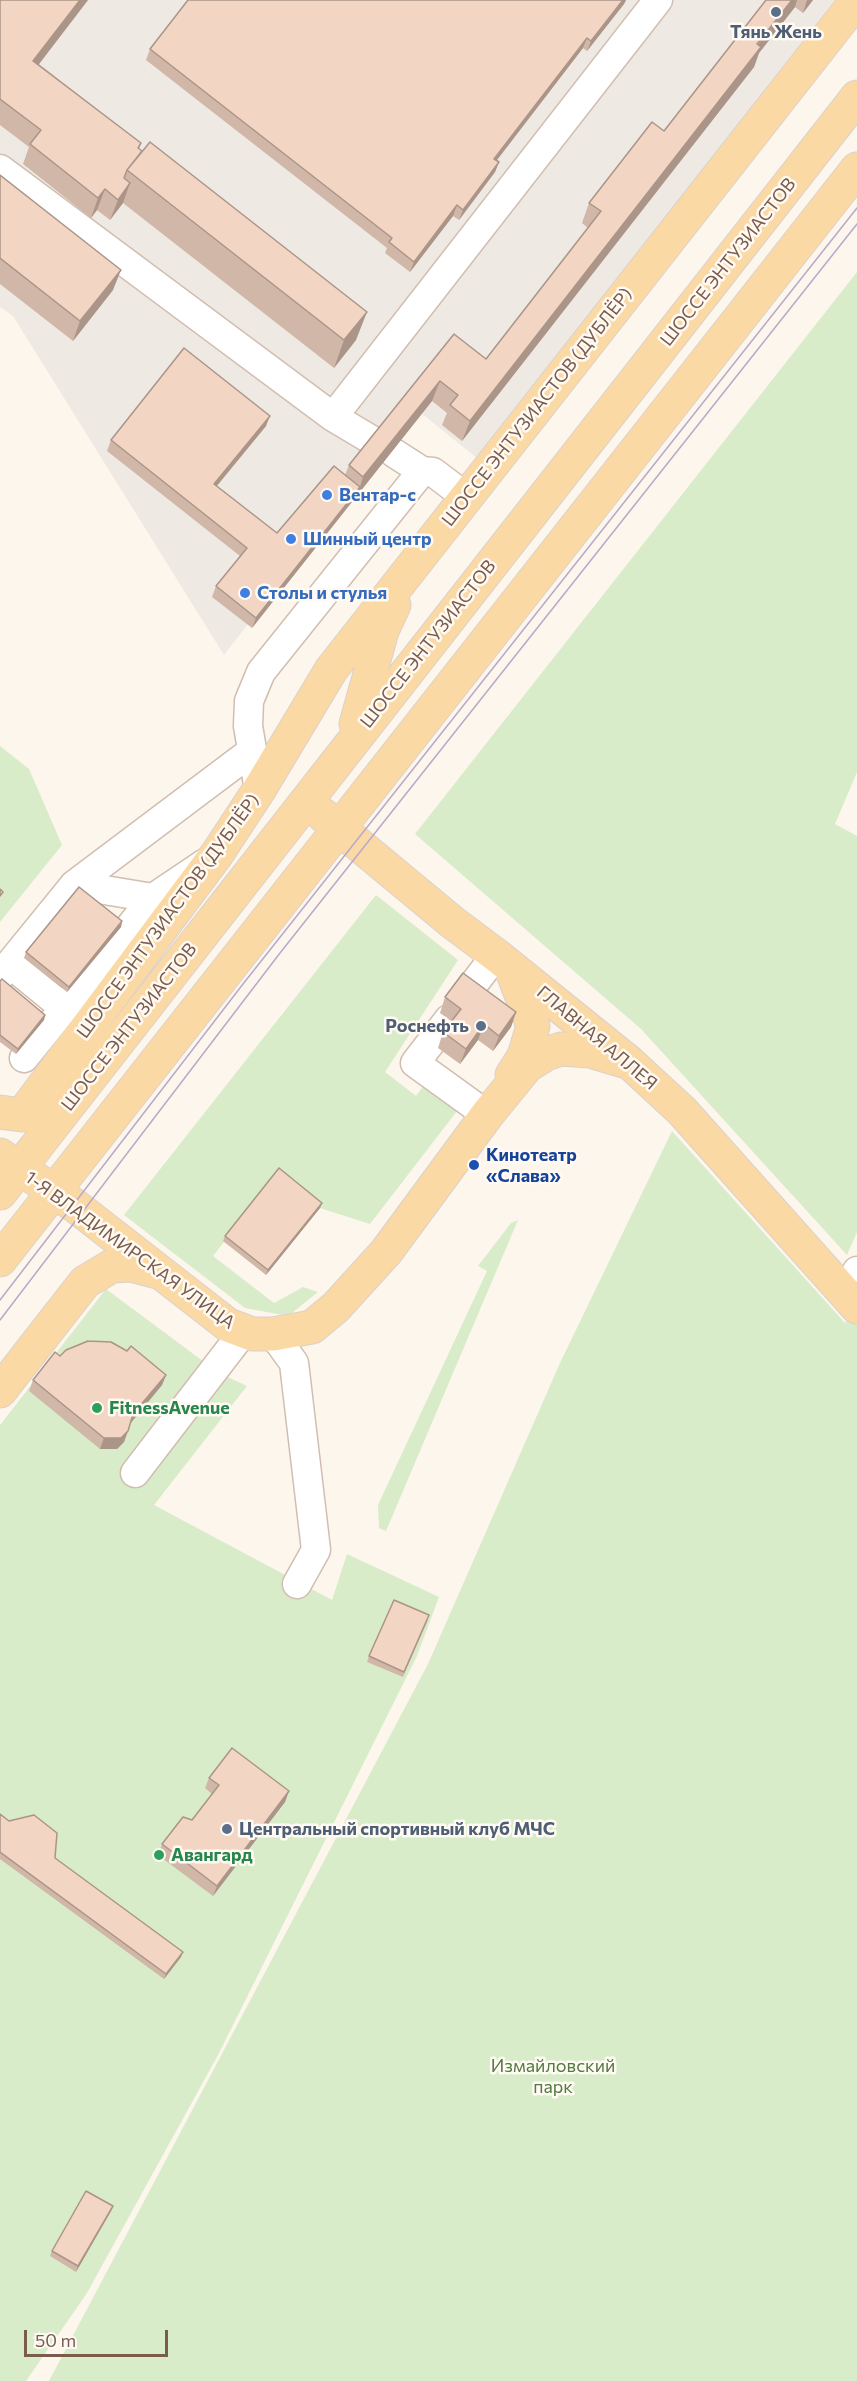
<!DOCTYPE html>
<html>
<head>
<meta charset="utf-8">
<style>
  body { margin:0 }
  #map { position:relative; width:857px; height:2381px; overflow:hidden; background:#fdf6ec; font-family:Commissioner,sans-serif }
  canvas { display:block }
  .scale { position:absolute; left:24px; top:2330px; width:144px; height:27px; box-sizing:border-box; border:3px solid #7a5c4d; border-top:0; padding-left:8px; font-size:18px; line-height:21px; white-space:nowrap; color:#7a5c4d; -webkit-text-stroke:4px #fffaf3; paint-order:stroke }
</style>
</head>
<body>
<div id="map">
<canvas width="857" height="2381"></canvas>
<div class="scale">50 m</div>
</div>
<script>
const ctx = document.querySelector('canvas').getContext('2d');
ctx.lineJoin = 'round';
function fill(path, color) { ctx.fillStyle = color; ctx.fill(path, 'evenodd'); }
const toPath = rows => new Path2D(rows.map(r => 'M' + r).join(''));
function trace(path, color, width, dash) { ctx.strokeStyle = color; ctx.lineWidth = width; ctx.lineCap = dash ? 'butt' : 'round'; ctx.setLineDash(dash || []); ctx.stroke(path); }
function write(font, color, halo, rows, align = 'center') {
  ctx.font = font + ' Commissioner,sans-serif'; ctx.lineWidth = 5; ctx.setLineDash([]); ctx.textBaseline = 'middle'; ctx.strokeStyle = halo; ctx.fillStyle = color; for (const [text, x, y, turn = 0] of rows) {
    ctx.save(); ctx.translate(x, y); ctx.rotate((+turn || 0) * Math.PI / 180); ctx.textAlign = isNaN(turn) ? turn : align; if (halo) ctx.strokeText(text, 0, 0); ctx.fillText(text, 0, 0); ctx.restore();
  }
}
const industrial = toPath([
  [0,0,834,0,478,459,416,409,224,655,13,316,0,307]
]);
const green = toPath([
  [857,272,857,772,835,824,857,836,857,1232,847,1255,641,1029,415,834],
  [0,746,29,769,62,845,0,922],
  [376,895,458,960,385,1072,416,1096,427,1081,457,1111,370,1224,320,1208,277,1174,213,1256,274,1303,303,1287,318,1292,288,1316,245,1308,124,1215],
  [672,1131,845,1323,857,1301,857,2381,49,2381,428,1664,560,1363],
  [518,1220,386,1531,379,1528,378,1505,487,1271,478,1266,511,1223],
  [106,1289,219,1373,247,1386,154,1505,332,1600,347,1554,439,1597,417,1656,218,2055,87,2293,26,2381,0,2381,0,1425]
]);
const minor = toPath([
  [0,169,333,417,375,442],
  [333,417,658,0],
  [394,453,422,471],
  [259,790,248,726,249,701,261,672,422,471,433,472,466,497],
  [74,885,252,751],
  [10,964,64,1008],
  [0,976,74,885,153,898,205,863],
  [466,994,496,955],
  [449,1019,415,1063,487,1115],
  [24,1058,153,898],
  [847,1295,857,1271],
  [273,1334,294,1363,316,1550,297,1584],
  [135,1473,244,1331]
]);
const major = toPath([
  [356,724,382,631,394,605],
  [323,815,452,922,496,955,630,1063,682,1111,857,1307],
  [511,968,533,1026,524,1056,512,1075],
  [0,1112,22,1115,217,854,259,790,331,670,857,0],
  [0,1155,74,1205,228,1325,252,1334,273,1334,312,1327,336,1307,386,1252,487,1115,527,1066,546,1054,561,1049,590,1051,630,1063],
  [0,1193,857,97],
  [0,1260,857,169],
  [0,1391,85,1282,112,1266,131,1265,158,1272]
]);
const tram = toPath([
  [0,1300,243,984,857,208],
  [0,1320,280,953,857,224]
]);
const wall = toPath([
  [0,0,88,0,39,64,141,143,139,149,356,340,334,368,123,203,110,220,97,210,91,218,23,164,29,147,0,125],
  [188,0,626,0,624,4,587,51,583,48,497,160,499,162,495,172,459,220,453,216,410,272,385,253,387,248,146,60,150,49],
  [766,0,813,0,803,13,795,7,759,53,754,67,462,441,442,425,447,413,432,401,252,628,212,597,216,586,240,556,107,451,111,440,266,426,217,486,277,533,345,475,349,465,454,334,486,359,588,228,582,223,589,203,664,131],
  [0,175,113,290,73,341,0,284],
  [122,921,121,927,67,992,24,958,26,952],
  [0,981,45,1015,44,1020,16,1054,0,1042],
  [445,997,516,1012,511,1027,493,1051,478,1040,460,1064,438,1048,443,1032,451,1021,440,1013],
  [322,1203,320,1208,266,1275,223,1241,225,1236],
  [60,1356,166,1375,162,1385,130,1424,124,1442,117,1449,100,1449,29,1391,33,1380],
  [428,1620,403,1677,367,1662,369,1656],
  [209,1778,289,1791,285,1802,213,1896,158,1855,162,1844,192,1820,212,1794,205,1788],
  [0,1814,55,1858,181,1957,164,1979,0,1859],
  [113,2206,111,2211,76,2272,50,2256,52,2251]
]);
const shadedWall = toPath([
  [80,0,88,0,26,81,33,61],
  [623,0,626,0,624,4,587,51,591,41],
  [792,0,797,0,795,7,759,53,754,67,462,441,470,421],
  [807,0,813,0,803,13],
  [587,38,583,48,490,169,494,159],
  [499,162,495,172,459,220,463,210],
  [130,183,123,203,110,220,118,200],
  [105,189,97,210,91,218,98,198],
  [457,205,453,216,410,272,414,262],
  [121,270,113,290,73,341,80,321],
  [367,312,356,340,334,368,344,340],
  [440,381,432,401,252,628,256,618,360,487,363,477],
  [270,416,266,426,210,494,214,484],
  [122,921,121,927,67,992,69,987],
  [516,1012,511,1027,493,1051,499,1036],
  [45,1015,44,1020,16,1054,18,1049],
  [484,1024,478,1040,460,1064,466,1049],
  [322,1203,320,1208,266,1275,268,1270],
  [166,1375,162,1385,129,1425,133,1414],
  [128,1431,124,1442,117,1449,100,1449,104,1438],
  [289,1791,285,1802,213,1896,217,1886],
  [183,1952,181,1957,164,1979,166,1974],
  [113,2206,111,2211,76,2272,78,2266]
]);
const building = toPath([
  [0,0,80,0,33,61,141,143,138,148,142,151,127,170,124,178,130,183,118,200,105,189,98,198,30,144,41,130,0,99,0,0],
  [188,0,623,0,591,41,587,38,494,159,499,162,463,210,457,205,414,262,389,242,392,238,150,49,188,0],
  [766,0,792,0,757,44,761,47,470,421,450,405,458,395,440,381,363,477,349,465,454,334,486,359,601,211,589,203,652,122,664,131,766,0],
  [150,142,367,312,344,340,127,170,150,142],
  [0,175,121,270,80,321,0,258,0,175],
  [184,348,270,416,214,484,277,533,334,466,360,487,256,618,216,586,247,548,111,440,184,348],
  [79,887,122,921,69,987,26,952,79,887],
  [0,889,3,892,0,896,0,889],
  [463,973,516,1012,499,1036,484,1024,466,1049,443,1032,461,1009,445,997,463,973],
  [2,979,45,1015,18,1049,0,1035,0,981,2,979],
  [279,1168,322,1203,268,1270,225,1236,279,1168],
  [88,1341,111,1342,127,1351,131,1346,166,1375,133,1414,128,1431,121,1438,104,1438,33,1380,55,1352,60,1356,66,1350,88,1341],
  [394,1600,429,1615,404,1672,369,1656,394,1600],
  [232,1748,289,1791,217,1886,162,1844,183,1817,192,1820,219,1785,209,1778,232,1748],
  [0,1814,9,1821,34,1815,57,1833,55,1858,183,1952,166,1974,0,1852,0,1814],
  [86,2191,113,2206,78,2266,52,2251,86,2191]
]);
const markers = [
  [776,12,6,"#5c6f8a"],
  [327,495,6,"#3f7fe0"],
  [291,539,6,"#3f7fe0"],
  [245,593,6,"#3f7fe0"],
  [481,1026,6,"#5c6f8a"],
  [474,1165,6,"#1a4fb4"],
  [97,1408,6,"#2e9e5b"],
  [227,1829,6,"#5c6f8a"],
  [159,1855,6,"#2e9e5b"]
];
const serviceNames = [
  ["Тянь Жень",776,32],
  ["Роснефть",469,1026,"right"],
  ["Центральный спортивный клуб МЧС",239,1829,"left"]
];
const streetNames = [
  ["ШОССЕ ЭНТУЗИАСТОВ",728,262,-52],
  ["ШОССЕ ЭНТУЗИАСТОВ (ДУБЛЁР)",537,407,-52],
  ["ШОССЕ ЭНТУЗИАСТОВ",428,644,-52],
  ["ШОССЕ ЭНТУЗИАСТОВ (ДУБЛЁР)",168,916,-54],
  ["ШОССЕ ЭНТУЗИАСТОВ",129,1027,-52],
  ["ГЛАВНАЯ АЛЛЕЯ",597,1038,40],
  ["1-Я ВЛАДИМИРСКАЯ УЛИЦА",130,1250,36]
];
const shopNames = [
  ["Вентар-с",339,495],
  ["Шинный центр",303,539],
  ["Столы и стулья",257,593]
];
const transitNames = [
  ["Кинотеатр",486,1155],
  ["«Слава»",486,1176]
];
const leisureNames = [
  ["FitnessAvenue",109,1408],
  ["Авангард",171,1855]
];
const parkNames = [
  ["Измайловский",553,2066],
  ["парк",553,2087]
];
fill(industrial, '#efe9e4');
fill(green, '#d8ecc9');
trace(minor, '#d1beb0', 31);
trace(major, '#dad1cd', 35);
trace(minor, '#fff', 28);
trace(major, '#fbd9a5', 33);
trace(tram, '#b9a8c9', 1.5);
fill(wall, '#d1b7a8');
fill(shadedWall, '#aa9588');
fill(building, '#f3d5c3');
trace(building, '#aa9588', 1.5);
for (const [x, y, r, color] of markers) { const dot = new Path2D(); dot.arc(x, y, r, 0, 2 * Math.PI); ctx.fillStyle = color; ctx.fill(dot); trace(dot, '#fffaf3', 2); }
write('bold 18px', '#4e5e75', '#fffaf3', serviceNames);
write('18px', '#7a5c4d', '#fffaf3', streetNames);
write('bold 18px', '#366cbe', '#fffaf3', shopNames, 'left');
write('bold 18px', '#164399', '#fffaf3', transitNames, 'left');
write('bold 18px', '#27864d', '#fffaf3', leisureNames, 'left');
write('18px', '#537a41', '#fffaf3', parkNames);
</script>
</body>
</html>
